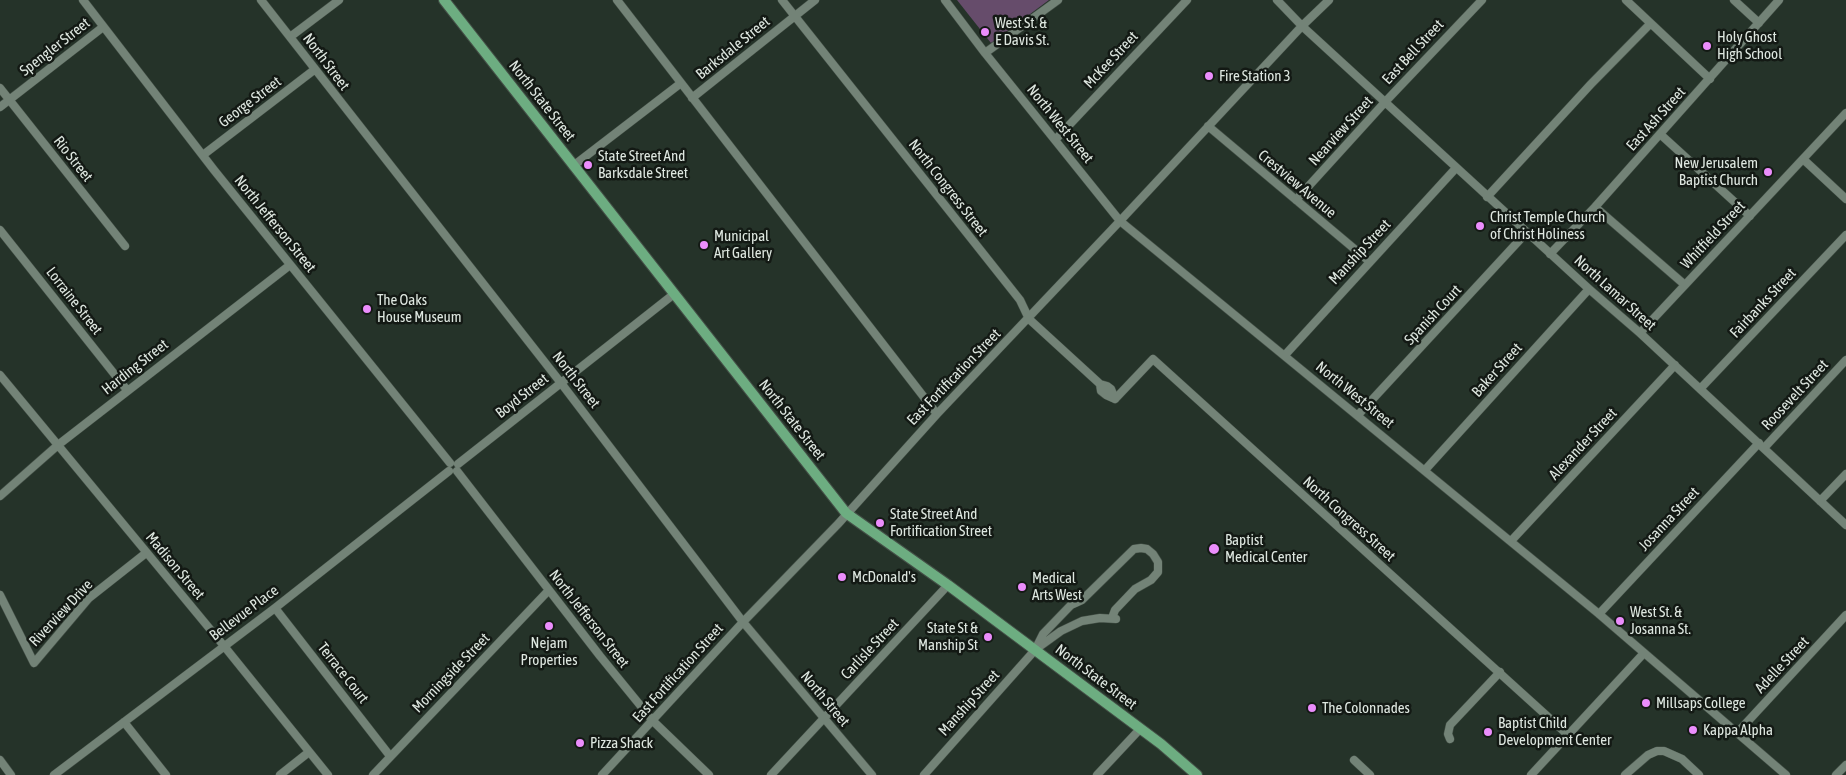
<!DOCTYPE html>
<html>
<head>
<meta charset="utf-8">
<style>
  body { margin:0 }
  canvas { display:block; background:#253329 }
</style>
</head>
<body>
<canvas width="1846" height="775"></canvas>
<script>
const ctx = document.querySelector('canvas').getContext('2d');
ctx.lineJoin = 'round';
function fill(path, color) { ctx.fillStyle = color; ctx.fill(path, 'evenodd'); }
const toPath = rows => new Path2D(rows.map(r => 'M' + r).join(''));
function trace(path, color, width, dash) { ctx.strokeStyle = color; ctx.lineWidth = width; ctx.lineCap = dash ? 'butt' : 'round'; ctx.setLineDash(dash || []); ctx.stroke(path); }
function write(font, color, halo, rows, align = 'center') {
  ctx.font = font + ' "Asap Condensed",sans-serif'; ctx.lineWidth = 5; ctx.setLineDash([]); ctx.textBaseline = 'middle'; ctx.strokeStyle = halo; ctx.fillStyle = color; for (const [text, x, y, turn = 0] of rows) {
    ctx.save(); ctx.translate(x, y); ctx.rotate((+turn || 0) * Math.PI / 180); ctx.textAlign = isNaN(turn) ? turn : align; if (halo) ctx.strokeText(text, 0, 0); ctx.fillText(text, 0, 0); ctx.restore();
  }
}
const green = toPath([
  [957,0,1049,0,991,43]
]);
const minor = toPath([
  [83,0,214,170,450,463],
  [261,0,561,383,743,622,872,775],
  [617,0,937,414],
  [782,0,1020,300,1029,319,1100,384,1101,391,1106,395,1115,399],
  [945,0,985,53,1120,221,1599,614,1786,775],
  [1277,0,1302,26,1589,289,1640,333,1846,525],
  [1626,0,1710,79],
  [1734,0,1759,23],
  [290,37,339,0],
  [985,53,1058,0],
  [0,88,125,246],
  [692,98,815,0],
  [0,107,103,27],
  [1208,126,1370,262],
  [1660,134,1750,216],
  [1056,139,1187,0],
  [203,155,314,70],
  [1803,159,1846,199],
  [573,166,681,83],
  [1487,197,1591,84,1650,24],
  [1296,200,1386,101,1482,0],
  [1595,207,1685,285],
  [0,230,127,390],
  [1550,254,1595,207,1779,0],
  [1640,333,1846,113],
  [1285,355,1456,168],
  [0,375,224,646,328,775],
  [1100,384,1107,386,1111,389,1115,399],
  [1700,389,1846,235],
  [1115,399,1153,359,1568,735],
  [1358,415,1527,232],
  [1764,448,1846,360],
  [458,464,674,294],
  [1425,470,1589,289],
  [457,471,600,656,653,721,709,775],
  [0,496,58,445,290,265],
  [1820,501,1846,474],
  [1511,541,1675,365],
  [0,595,34,663,89,598,146,553],
  [275,608,390,756],
  [1599,614,1759,443],
  [1036,649,1061,631,1082,621,1100,618,1116,619],
  [124,722,166,775],
  [1737,733,1846,615],
  [1450,739,1448,734,1450,725,1500,672],
  [0,760,11,775],
  [1354,760,1370,775],
  [54,775,275,608,449,471],
  [280,775,309,752],
  [373,775,549,590],
  [602,775,743,622,838,524,937,414,1120,221,1302,26,1329,0],
  [771,775,948,585],
  [924,775,1035,650,1043,634,1071,605,1082,600,1134,549,1141,548,1147,549,1153,554,1158,562,1158,572,1151,580,1135,589,1115,610,1112,618],
  [1097,775,1140,729],
  [1531,775,1644,653],
  [1625,775,1648,755,1657,751,1664,751,1682,759,1699,775],
  [1836,775,1846,765]
]);
const major = toPath([
  [444,0,846,513,948,585,1161,744,1197,775]
]);
const markers = [
  [985,32,5,"#eb8dfc"],
  [1707,46,5,"#eb8dfc"],
  [1209,76,5,"#eb8dfc"],
  [588,165,5,"#eb8dfc"],
  [1768,172,5,"#eb8dfc"],
  [1480,226,5,"#eb8dfc"],
  [704,245,5,"#eb8dfc"],
  [367,309,5,"#eb8dfc"],
  [880,523,5,"#eb8dfc"],
  [1214,549,6,"#eb8dfc"],
  [842,577,5,"#eb8dfc"],
  [1022,587,5,"#eb8dfc"],
  [1620,621,5,"#eb8dfc"],
  [549,626,5,"#eb8dfc"],
  [988,637,5,"#eb8dfc"],
  [1646,703,5,"#eb8dfc"],
  [1312,708,5,"#eb8dfc"],
  [1693,730,5,"#eb8dfc"],
  [1488,732,5,"#eb8dfc"],
  [580,743,5,"#eb8dfc"]
];
const poiNames = [
  ["West St. &",995,23],
  ["E Davis St.",995,40],
  ["Holy Ghost",1717,37],
  ["High School",1717,54],
  ["Fire Station 3",1219,76],
  ["State Street And",598,156],
  ["Barksdale Street",598,173],
  ["New Jerusalem",1758,163,"right"],
  ["Baptist Church",1758,180,"right"],
  ["Christ Temple Church",1490,217],
  ["of Christ Holiness",1490,234],
  ["Municipal",714,236],
  ["Art Gallery",714,253],
  ["The Oaks",377,300],
  ["House Museum",377,317],
  ["State Street And",890,514],
  ["Fortification Street",890,531],
  ["Baptist",1225,540],
  ["Medical Center",1225,557],
  ["McDonald's",852,577],
  ["Medical",1032,578],
  ["Arts West",1032,595],
  ["West St. &",1630,612],
  ["Josanna St.",1630,629],
  ["State St &",978,628,"right"],
  ["Manship St",978,645,"right"],
  ["Nejam",549,643,"center"],
  ["Properties",549,660,"center"],
  ["Millsaps College",1656,703],
  ["The Colonnades",1322,708],
  ["Baptist Child",1498,723],
  ["Development Center",1498,740],
  ["Kappa Alpha",1703,730],
  ["Pizza Shack",590,743]
];
const streetNames = [
  ["Spengler Street",55,47,-38],
  ["Barksdale Street",733,48,-39],
  ["East Bell Street",1413,52,-47],
  ["McKee Street",1111,60,-47],
  ["North Street",326,62,53],
  ["North State Street",542,101,52],
  ["George Street",250,102,-37],
  ["East Ash Street",1656,119,-48],
  ["North West Street",1060,124,51],
  ["Nearview Street",1341,131,-48],
  ["Rio Street",73,159,52],
  ["Crestview Avenue",1297,184,40],
  ["North Congress Street",948,188,52],
  ["North Jefferson Street",275,224,51],
  ["Whitfield Street",1713,235,-47],
  ["Manship Street",1360,252,-47],
  ["North Lamar Street",1615,293,42],
  ["Lorraine Street",74,301,52],
  ["Fairbanks Street",1763,303,-47],
  ["Spanish Court",1433,315,-47],
  ["Harding Street",135,367,-38],
  ["Baker Street",1497,370,-48],
  ["East Fortification Street",954,377,-46],
  ["North Street",576,380,52],
  ["North West Street",1355,395,39],
  ["Roosevelt Street",1795,395,-47],
  ["Boyd Street",522,396,-38],
  ["North State Street",792,420,52],
  ["Alexander Street",1583,444,-47],
  ["North Congress Street",1349,519,42],
  ["Josanna Street",1669,519,-47],
  ["Madison Street",175,566,50],
  ["Riverview Drive",61,613,-47],
  ["Bellevue Place",244,613,-37],
  ["North Jefferson Street",589,619,52],
  ["Carlisle Street",870,649,-47],
  ["Adelle Street",1782,665,-47],
  ["Terrace Court",343,673,52],
  ["Morningside Street",451,673,-46],
  ["East Fortification Street",678,673,-48],
  ["North State Street",1096,677,37],
  ["North Street",825,699,50],
  ["Manship Street",969,703,-48]
];
fill(green, '#664c6b');
trace(minor, '#445047', 9);
trace(major, '#445047', 12);
trace(minor, '#738377', 8);
trace(major, '#6dad81', 10);
for (const [x, y, r, color] of markers) { const dot = new Path2D(); dot.arc(x, y, r, 0, 2 * Math.PI); ctx.fillStyle = color; ctx.fill(dot); trace(dot, '#131914', 2); }
write('15px', '#dee7e0', '#131914', poiNames, 'left');
write('15px', '#dee7e0', '#131914', streetNames);
</script>
</body>
</html>
